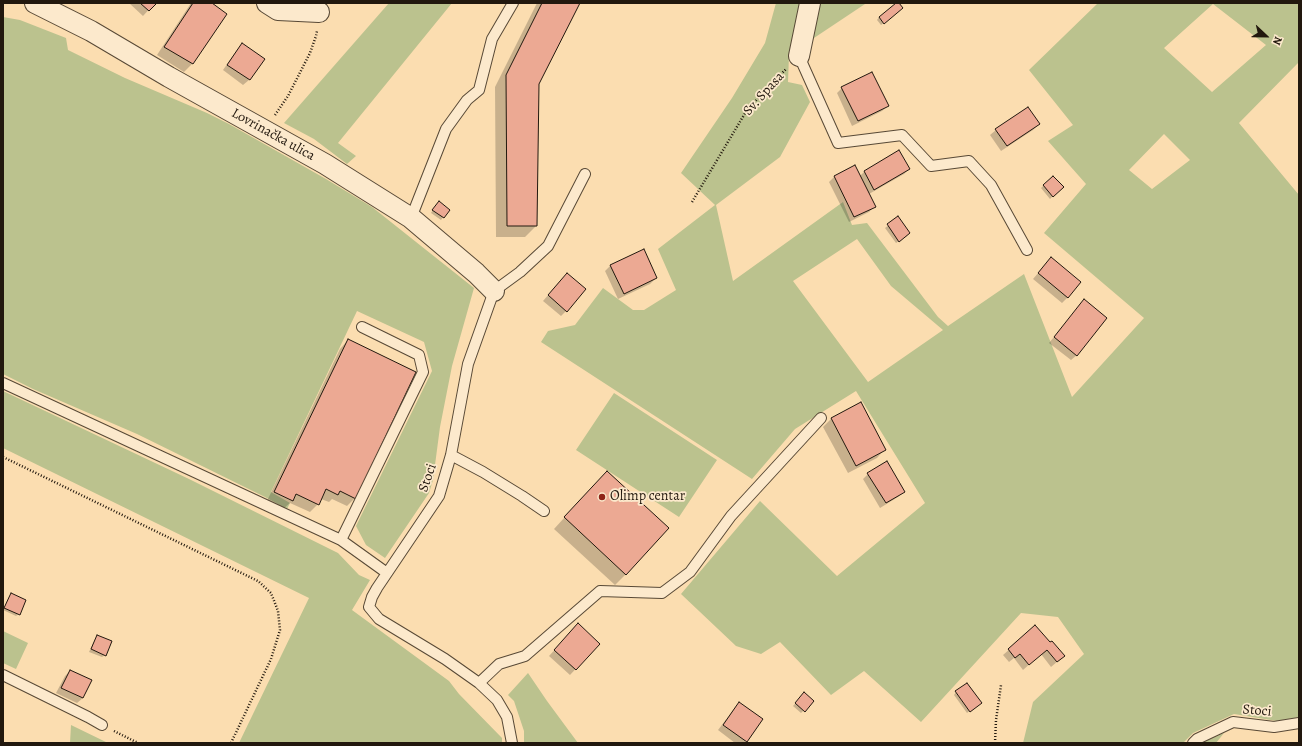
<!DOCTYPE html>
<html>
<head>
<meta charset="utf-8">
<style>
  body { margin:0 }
  #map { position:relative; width:1302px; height:746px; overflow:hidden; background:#fbddb0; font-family:Alegreya,serif }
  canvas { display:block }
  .frame { position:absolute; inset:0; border:4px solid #22180e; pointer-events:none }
  .north { position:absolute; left:1246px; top:16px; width:40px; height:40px; -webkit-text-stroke:3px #fce9cc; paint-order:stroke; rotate:112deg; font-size:11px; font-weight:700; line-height:16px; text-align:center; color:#22180e }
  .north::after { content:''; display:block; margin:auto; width:14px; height:18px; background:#22180e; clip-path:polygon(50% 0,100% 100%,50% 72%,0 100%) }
</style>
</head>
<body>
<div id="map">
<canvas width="1302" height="746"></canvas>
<div class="frame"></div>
<div class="north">N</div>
</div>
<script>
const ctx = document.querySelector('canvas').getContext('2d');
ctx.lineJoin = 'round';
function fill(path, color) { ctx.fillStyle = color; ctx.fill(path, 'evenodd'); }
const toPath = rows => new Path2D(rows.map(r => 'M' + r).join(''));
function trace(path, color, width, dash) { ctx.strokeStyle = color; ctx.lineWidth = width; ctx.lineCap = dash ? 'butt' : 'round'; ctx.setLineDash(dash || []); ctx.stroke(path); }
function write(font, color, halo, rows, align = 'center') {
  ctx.font = font + ' Alegreya,serif'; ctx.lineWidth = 3.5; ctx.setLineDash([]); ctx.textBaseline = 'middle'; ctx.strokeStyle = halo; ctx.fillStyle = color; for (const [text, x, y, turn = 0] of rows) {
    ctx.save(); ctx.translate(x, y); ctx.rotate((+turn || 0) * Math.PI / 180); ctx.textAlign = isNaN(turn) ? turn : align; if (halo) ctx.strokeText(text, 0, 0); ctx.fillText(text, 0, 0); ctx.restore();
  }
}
const green = toPath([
  [389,3,452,3,338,143,356,156,347,164,314,139,284,123],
  [776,3,802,3,789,55,788,82,802,85,810,102,780,157,716,205,733,281,843,202,852,225,867,223,938,317,948,326,1024,274,1072,397,1144,318,1044,233,1086,184,1048,141,1073,125,1029,70,1098,3,1299,3,1299,62,1239,123,1299,195,1299,717,1277,721,1234,714,1193,733,1183,743,1023,743,1033,702,1084,654,1058,617,1021,613,921,722,864,671,831,695,780,642,761,654,736,646,681,594,760,501,837,576,925,503,856,391,795,429,752,479,541,342,548,331,575,325,603,288,633,310,644,310,676,290,658,249,715,205,681,173,732,98,765,43],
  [1213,4,1266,45,1212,92,1164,48],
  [1164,134,1190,160,1152,189,1129,170],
  [857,239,891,286,943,330,868,382,793,281],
  [817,3,864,3,865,4,808,42],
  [3,17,20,20,66,38,68,50,125,78,207,113,229,124,326,179,372,207,474,288,452,366,440,427,433,480,429,493,385,558,366,545,356,526,432,371,424,342,357,311,271,492,290,503,287,509,265,497,137,434,33,389,3,374],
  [3,391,189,479,338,553,359,575,370,580,352,610,449,681,459,694,502,738,502,743,239,743,309,598,3,448],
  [614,393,717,460,679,517,576,450],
  [3,631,28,643,16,669,3,663],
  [528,673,547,701,578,743,524,743,524,731,514,701,508,695],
  [71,725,108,743,70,743],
  [1224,733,1216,743,1201,743]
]);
const shadow = toPath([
  [129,3,155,3,143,16],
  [191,3,210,3,225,14,192,64,184,72,157,55],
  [537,3,579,3,538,84,536,226,525,237,496,237,495,87],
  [899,11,881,25,877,20,879,17],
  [243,45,263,59,249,80,243,85,223,70,237,50],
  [842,88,888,106,882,111,852,126,837,93],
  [1039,124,1033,130,1001,151,990,135,996,130],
  [899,152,909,169,904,174,869,194,875,206,869,212,849,222,829,182,834,177,855,166,860,176,864,172],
  [1053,177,1062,187,1050,199,1041,188],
  [436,205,448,210,441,220,431,213],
  [898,218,907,236,896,243,885,228],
  [1051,258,1068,297,1062,303,1033,279],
  [611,265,656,278,650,284,618,299,605,271],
  [562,279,566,311,561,316,543,301],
  [1084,300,1077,355,1071,360,1049,343],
  [348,340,355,498,347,506,332,499,329,502,321,499,318,504,310,512,290,503,283,509,267,501,340,349],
  [860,403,885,449,877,458,848,473,823,427,831,419],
  [868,474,904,492,898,497,880,508,863,479],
  [596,483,626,574,615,585,554,529],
  [11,595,19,614,16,616,3,610,9,597],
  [1035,627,1058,661,1051,667,1041,654,1023,670,1014,658,1009,662,1003,655],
  [573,630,599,644,570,675,549,656],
  [97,636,105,655,102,657,89,652,95,639],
  [70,671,91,681,83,698,77,703,56,693,65,676],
  [956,692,978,705,967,713,954,695],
  [802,696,813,701,801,713,793,706],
  [739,703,761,720,744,743,735,743,718,730,734,709]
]);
const building = toPath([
  [140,3,157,3,149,11,140,3],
  [193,3,212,3,227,14,193,64,164,47,193,3],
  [542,3,580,3,539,84,537,226,507,226,506,75,542,3],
  [896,3,899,3,903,8,884,24,879,17,896,3],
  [242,43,265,59,250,80,227,65,242,43],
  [872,72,889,106,858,121,841,87,872,72],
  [1028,107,1040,124,1007,146,995,129,1028,107],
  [899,150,910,169,874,190,864,171,899,150],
  [855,165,876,207,854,217,834,176,855,165],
  [1053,176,1064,187,1053,197,1043,185,1053,176],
  [439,201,450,210,444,218,432,210,439,201],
  [898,216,910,233,899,242,887,224,898,216],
  [644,249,657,278,624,294,610,265,644,249],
  [1051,257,1081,282,1068,298,1038,273,1051,257],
  [567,273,586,289,567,312,548,295,567,273],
  [1084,299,1107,318,1077,356,1054,337,1084,299],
  [348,339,416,372,356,499,340,491,338,495,326,489,319,505,296,494,293,501,274,492,348,339],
  [861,402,886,450,856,466,831,418,861,402],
  [887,461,905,492,886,503,867,473,887,461],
  [607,471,669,528,626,575,564,517,607,471],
  [11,593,26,600,20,615,4,608,11,593],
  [578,623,600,644,576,670,554,650,578,623],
  [1035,625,1050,642,1052,641,1065,656,1057,662,1047,650,1029,665,1020,654,1015,658,1008,649,1035,625],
  [97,635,112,641,106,656,91,649,97,635],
  [70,670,92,680,83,698,61,688,70,670],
  [967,683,982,703,970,712,955,691,967,683],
  [804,692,814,701,805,712,795,703,804,692],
  [739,702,763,719,747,742,723,725,739,702]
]);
const path = toPath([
  [275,115,288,96,310,53,316,36,317,31],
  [692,202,747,110,786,69],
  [3,457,258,581,271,593,278,611,280,630,271,659,231,743],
  [114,731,138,743],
  [995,743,996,720,1001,685]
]);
const service = toPath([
  [799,56,838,143,902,135,931,166,969,161,991,185,1027,250],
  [411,218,446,129,467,100,479,90,492,39,513,3],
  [3,383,341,540,423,372,419,355,362,327],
  [451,455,483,472,522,496,544,511],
  [341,540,387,573],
  [3,675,88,717,102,725],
  [479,683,499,664,525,656,600,591,662,593,690,572,731,516,821,418],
  [512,743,507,717,497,700,479,683,445,659,379,619,369,607,372,597,377,588,439,496,451,455,468,364,494,291,520,272,548,246,585,174],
  [1193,743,1197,739,1233,722,1274,727,1299,723]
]);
const minor = toPath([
  [35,3,91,31,169,77,325,164,411,218,476,273,494,291],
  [267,3,278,10,319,12],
  [799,56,810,3]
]);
const markers = [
  [602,497,4,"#8f2418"]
];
const streetNames = [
  ["Sv. Spasa",764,94,-48],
  ["Lovrinačka ulica",273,135,29],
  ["Stoci",428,478,-71],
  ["Stoci",1257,711,5]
];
const poiNames = [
  ["Olimp centar",610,497]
];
fill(green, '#bbc28e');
fill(shadow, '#0003');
fill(building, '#eca993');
trace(building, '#22180e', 1);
trace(service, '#584936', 12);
trace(minor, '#584936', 22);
trace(path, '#22180e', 2.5, [1, 2]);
trace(service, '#fce9cc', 10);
trace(minor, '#fce9cc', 20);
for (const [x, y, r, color] of markers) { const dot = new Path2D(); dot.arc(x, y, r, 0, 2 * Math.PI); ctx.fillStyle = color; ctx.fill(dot); trace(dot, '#fce9cc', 1.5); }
write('14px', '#22180e', '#fce9cc', streetNames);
write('14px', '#22180e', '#fce9cc', poiNames, 'left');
</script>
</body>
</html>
